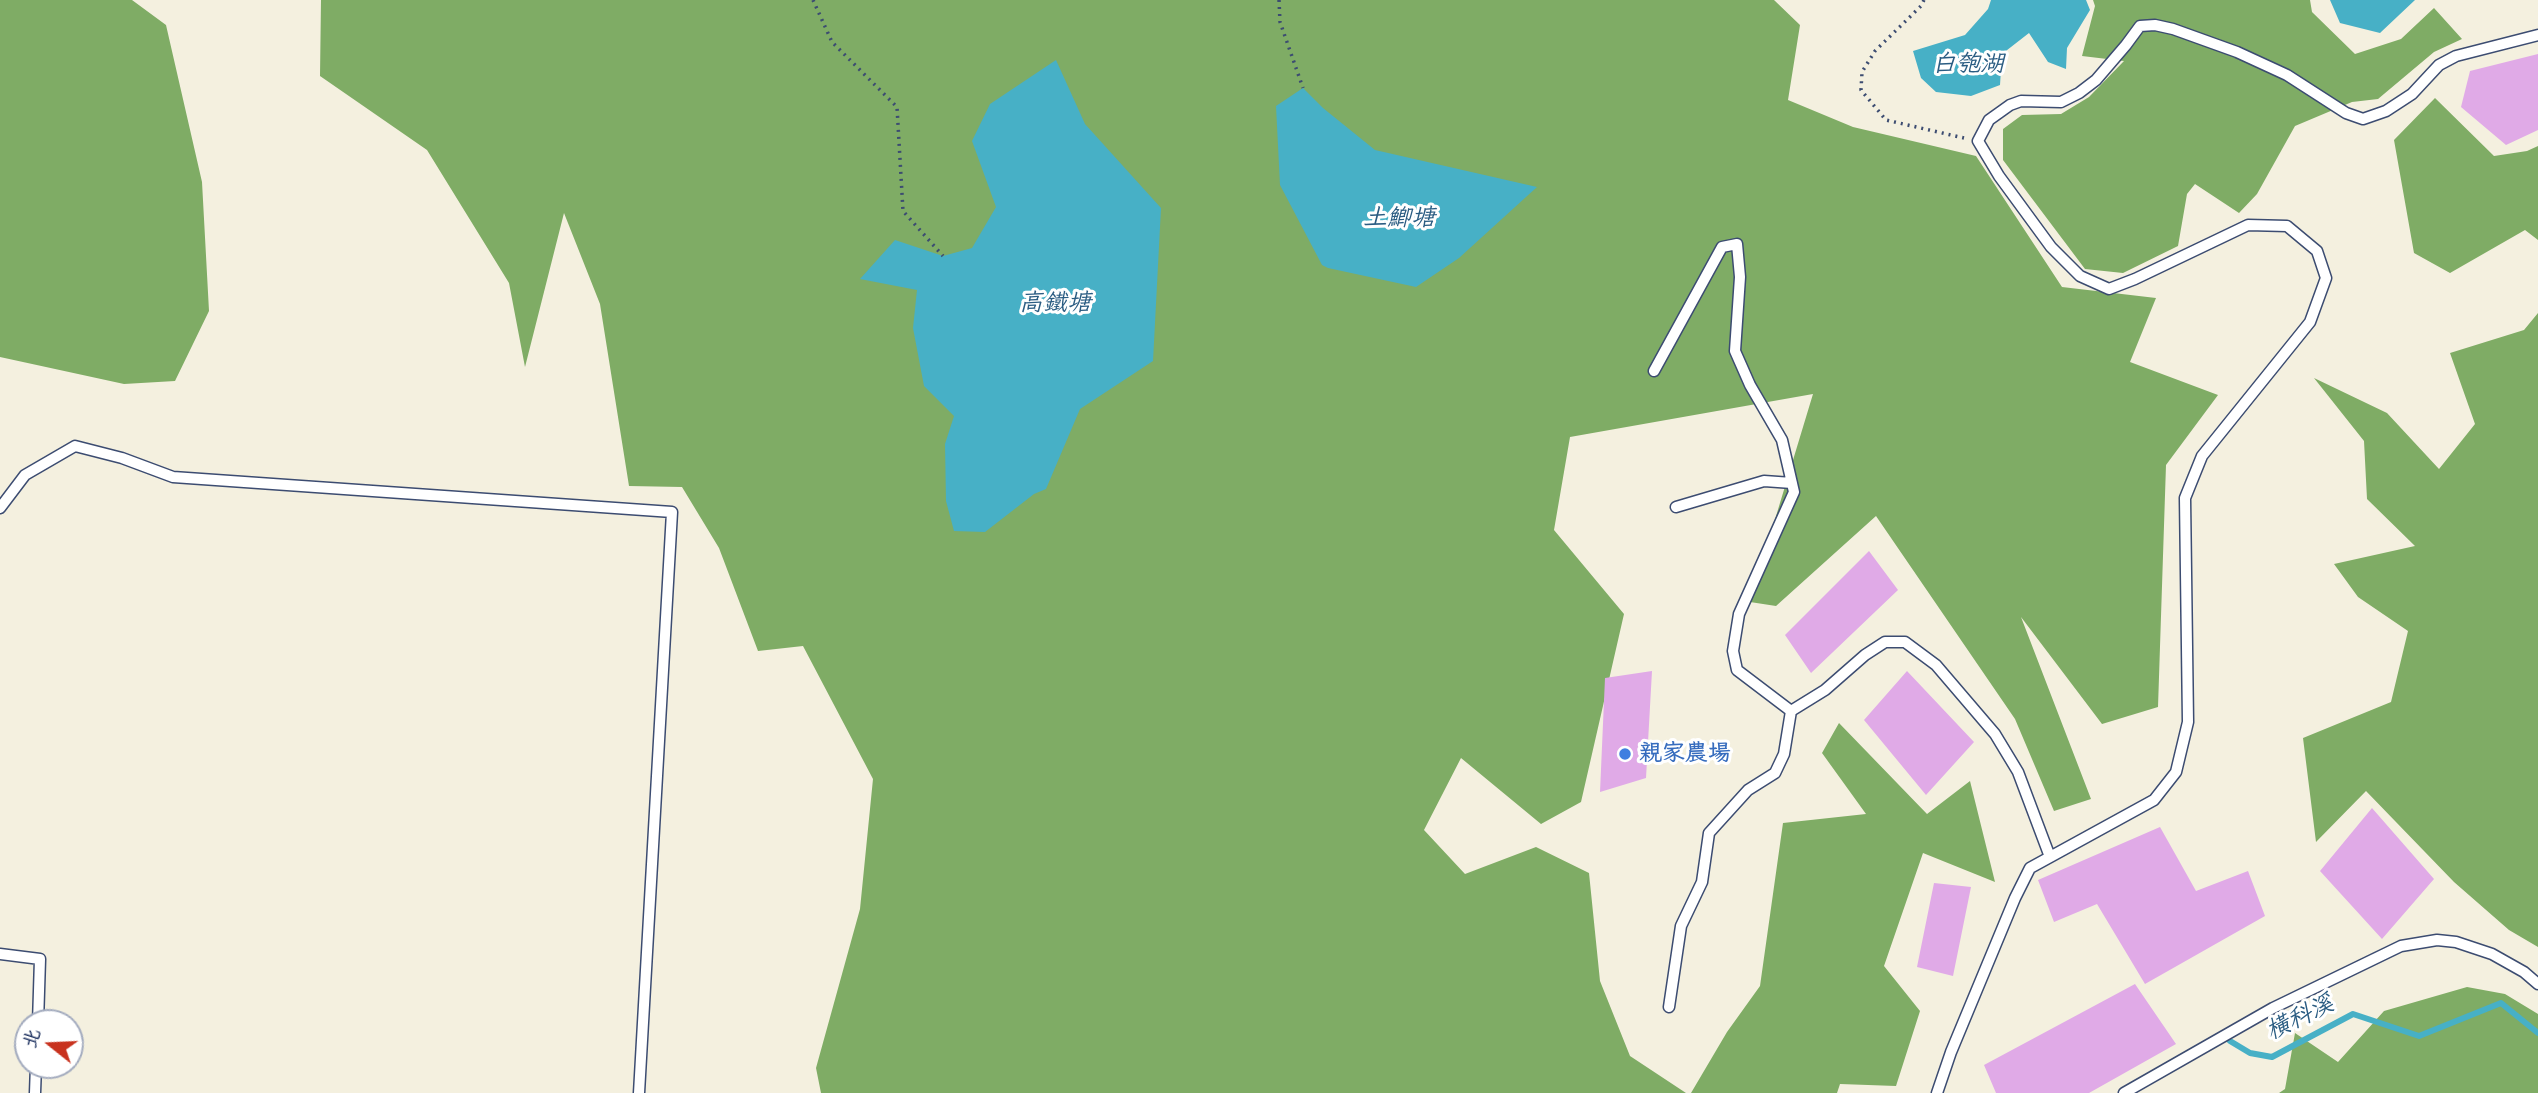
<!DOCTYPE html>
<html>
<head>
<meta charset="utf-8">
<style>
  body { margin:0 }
  #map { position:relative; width:2538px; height:1093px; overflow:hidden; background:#f4f0df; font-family:"Patrick Hand","LXGW WenKai TC",sans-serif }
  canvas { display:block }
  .north { position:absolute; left:14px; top:1009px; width:70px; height:70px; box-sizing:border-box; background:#fff; border:2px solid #a4acbf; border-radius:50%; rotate:288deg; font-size:19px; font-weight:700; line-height:28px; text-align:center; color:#1b2f5e }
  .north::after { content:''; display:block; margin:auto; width:24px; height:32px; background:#c8321e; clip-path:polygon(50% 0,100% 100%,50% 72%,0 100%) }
</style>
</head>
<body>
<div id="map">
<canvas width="2538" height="1093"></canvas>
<div class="north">北</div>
</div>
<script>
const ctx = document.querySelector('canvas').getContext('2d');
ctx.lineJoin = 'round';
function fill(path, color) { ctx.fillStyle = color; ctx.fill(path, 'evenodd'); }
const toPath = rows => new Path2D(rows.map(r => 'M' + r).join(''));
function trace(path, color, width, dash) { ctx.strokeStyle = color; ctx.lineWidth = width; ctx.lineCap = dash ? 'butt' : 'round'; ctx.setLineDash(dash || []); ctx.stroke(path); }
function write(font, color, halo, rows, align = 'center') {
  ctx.font = font + ' "Patrick Hand","LXGW WenKai TC",sans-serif'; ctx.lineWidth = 6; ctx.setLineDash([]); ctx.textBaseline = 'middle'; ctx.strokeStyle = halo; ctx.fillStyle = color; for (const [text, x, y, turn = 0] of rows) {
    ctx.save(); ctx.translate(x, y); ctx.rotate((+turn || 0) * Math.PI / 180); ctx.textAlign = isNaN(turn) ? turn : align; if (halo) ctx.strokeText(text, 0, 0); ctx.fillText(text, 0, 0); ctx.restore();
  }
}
const forest = toPath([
  [0,0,132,0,166,25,202,182,209,311,175,381,124,384,0,357],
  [321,0,1774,0,1800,25,1788,100,1853,127,1976,156,2062,287,2156,298,2130,362,2218,395,2166,465,2158,707,2102,724,2021,617,2091,799,2054,811,2015,719,1876,516,1776,606,1750,602,1813,394,1570,437,1554,530,1624,614,1581,802,1541,824,1461,758,1424,830,1465,874,1536,847,1589,873,1600,981,1630,1056,1686,1093,821,1093,816,1068,860,909,873,779,803,646,758,651,719,548,682,487,629,486,600,304,564,213,525,367,509,283,427,150,320,76],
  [2093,0,2310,0,2312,12,2355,54,2401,39,2434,8,2462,39,2434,52,2378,99,2352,102,2295,126,2257,194,2239,213,2195,184,2187,194,2178,246,2123,273,2085,269,2003,160,2003,129,2022,115,2061,114,2089,97,2124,61,2082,56,2095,6],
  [2435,98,2494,156,2527,151,2538,146,2538,240,2525,230,2450,273,2414,253,2394,140],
  [2538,313,2538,947,2509,930,2454,882,2366,791,2316,842,2303,738,2391,702,2408,631,2358,597,2334,564,2415,546,2367,499,2364,441,2314,378,2387,413,2439,469,2475,424,2450,353,2524,330],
  [1839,723,1927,814,1970,781,1995,882,1923,853,1884,966,1920,1011,1896,1086,1840,1084,1837,1093,1691,1093,1727,1032,1760,986,1783,823,1866,814,1822,753],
  [2467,987,2505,994,2538,1014,2538,1093,2279,1093,2285,1089,2295,1033,2338,1062,2384,1011]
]);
const water = toPath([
  [1991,0,2086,0,2090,10,2067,48,2066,69,2048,62,2029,33,2002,54,2000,85,1971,96,1936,92,1921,78,1913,51,1965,35,1988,9],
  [2330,0,2415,0,2380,33,2340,23],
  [1056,60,1085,124,1161,208,1153,361,1080,409,1046,489,1034,494,985,532,954,531,946,501,945,444,954,416,924,386,913,328,917,290,860,279,895,240,943,256,972,248,996,207,972,141,990,104],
  [1303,88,1323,108,1375,150,1537,187,1459,258,1416,287,1328,268,1322,265,1280,185,1276,106]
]);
const stream = toPath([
  [2230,1041,2250,1053,2272,1057,2353,1014,2419,1036,2501,1003,2538,1033]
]);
const building = toPath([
  [2538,54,2538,130,2506,145,2461,107,2470,71],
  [1869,551,1898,590,1811,673,1785,635],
  [1652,671,1646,778,1600,792,1605,678],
  [1907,671,1974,742,1926,795,1864,720],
  [2372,808,2434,879,2382,939,2320,871],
  [2160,827,2196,891,2248,871,2265,916,2145,984,2097,904,2054,922,2038,880],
  [1934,883,1971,887,1953,976,1917,967],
  [2135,984,2176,1044,2089,1093,1996,1093,1984,1065]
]);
const path = toPath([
  [813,0,832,42,897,107,903,211,943,256],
  [1279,0,1280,22,1303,88],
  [1924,0,1921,6,1875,51,1862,72,1861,90,1886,120,1964,138]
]);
const lane = toPath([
  [1654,371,1722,247,1737,244,1740,277,1735,351,1750,385,1782,440,1794,492,1739,614,1733,651,1737,670,1791,711,1784,754,1775,773,1748,790,1709,833,1702,882,1681,926,1669,1007],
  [1676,507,1764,481,1792,483],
  [0,508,25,475,75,446,122,458,173,477,672,512,639,1093],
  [1791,711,1825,690,1865,655,1885,642,1905,642,1936,665,1995,734,2018,772,2050,857],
  [0,954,40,959,38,1023],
  [35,1093,36,1065],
  [1937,1093,1951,1052,2015,898,2030,868,2154,800,2176,772,2188,722,2185,498,2202,456,2310,322,2326,278,2317,251,2287,226,2248,225,2135,279,2109,289,2080,276,2051,247,1999,176,1978,141,1989,120,2010,105,2021,101,2061,102,2079,93,2096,80,2126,45,2140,26,2155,25,2173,29,2237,52,2287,75,2346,113,2363,119,2386,111,2412,94,2439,65,2456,56,2538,35],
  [2124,1093,2273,1008,2401,946,2437,940,2456,942,2492,954,2524,972,2538,984]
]);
const markers = [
  [1625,754,7,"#3f7fe0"]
];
const shopNames = [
  ["親家農場",1639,754]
];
const waterNames = [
  ["白匏湖",1968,65],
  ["土鯽塘",1399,219],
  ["高鐵塘",1055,304],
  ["橫科溪",2300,1018,-26]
];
fill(forest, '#7fac65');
fill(water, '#47b0c6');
trace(stream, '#47b0c6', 6);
fill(building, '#e0aae7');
trace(lane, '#3c4c71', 13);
trace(path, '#3c4c71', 3.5, [2, 5]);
trace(lane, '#fff', 10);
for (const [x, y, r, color] of markers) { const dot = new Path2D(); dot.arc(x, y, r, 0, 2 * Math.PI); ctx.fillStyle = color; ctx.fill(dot); trace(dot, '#fff', 2.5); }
write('bold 23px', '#366cbe', '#fff', shopNames, 'left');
write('italic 24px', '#2a5c82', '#fff', waterNames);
</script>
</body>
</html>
